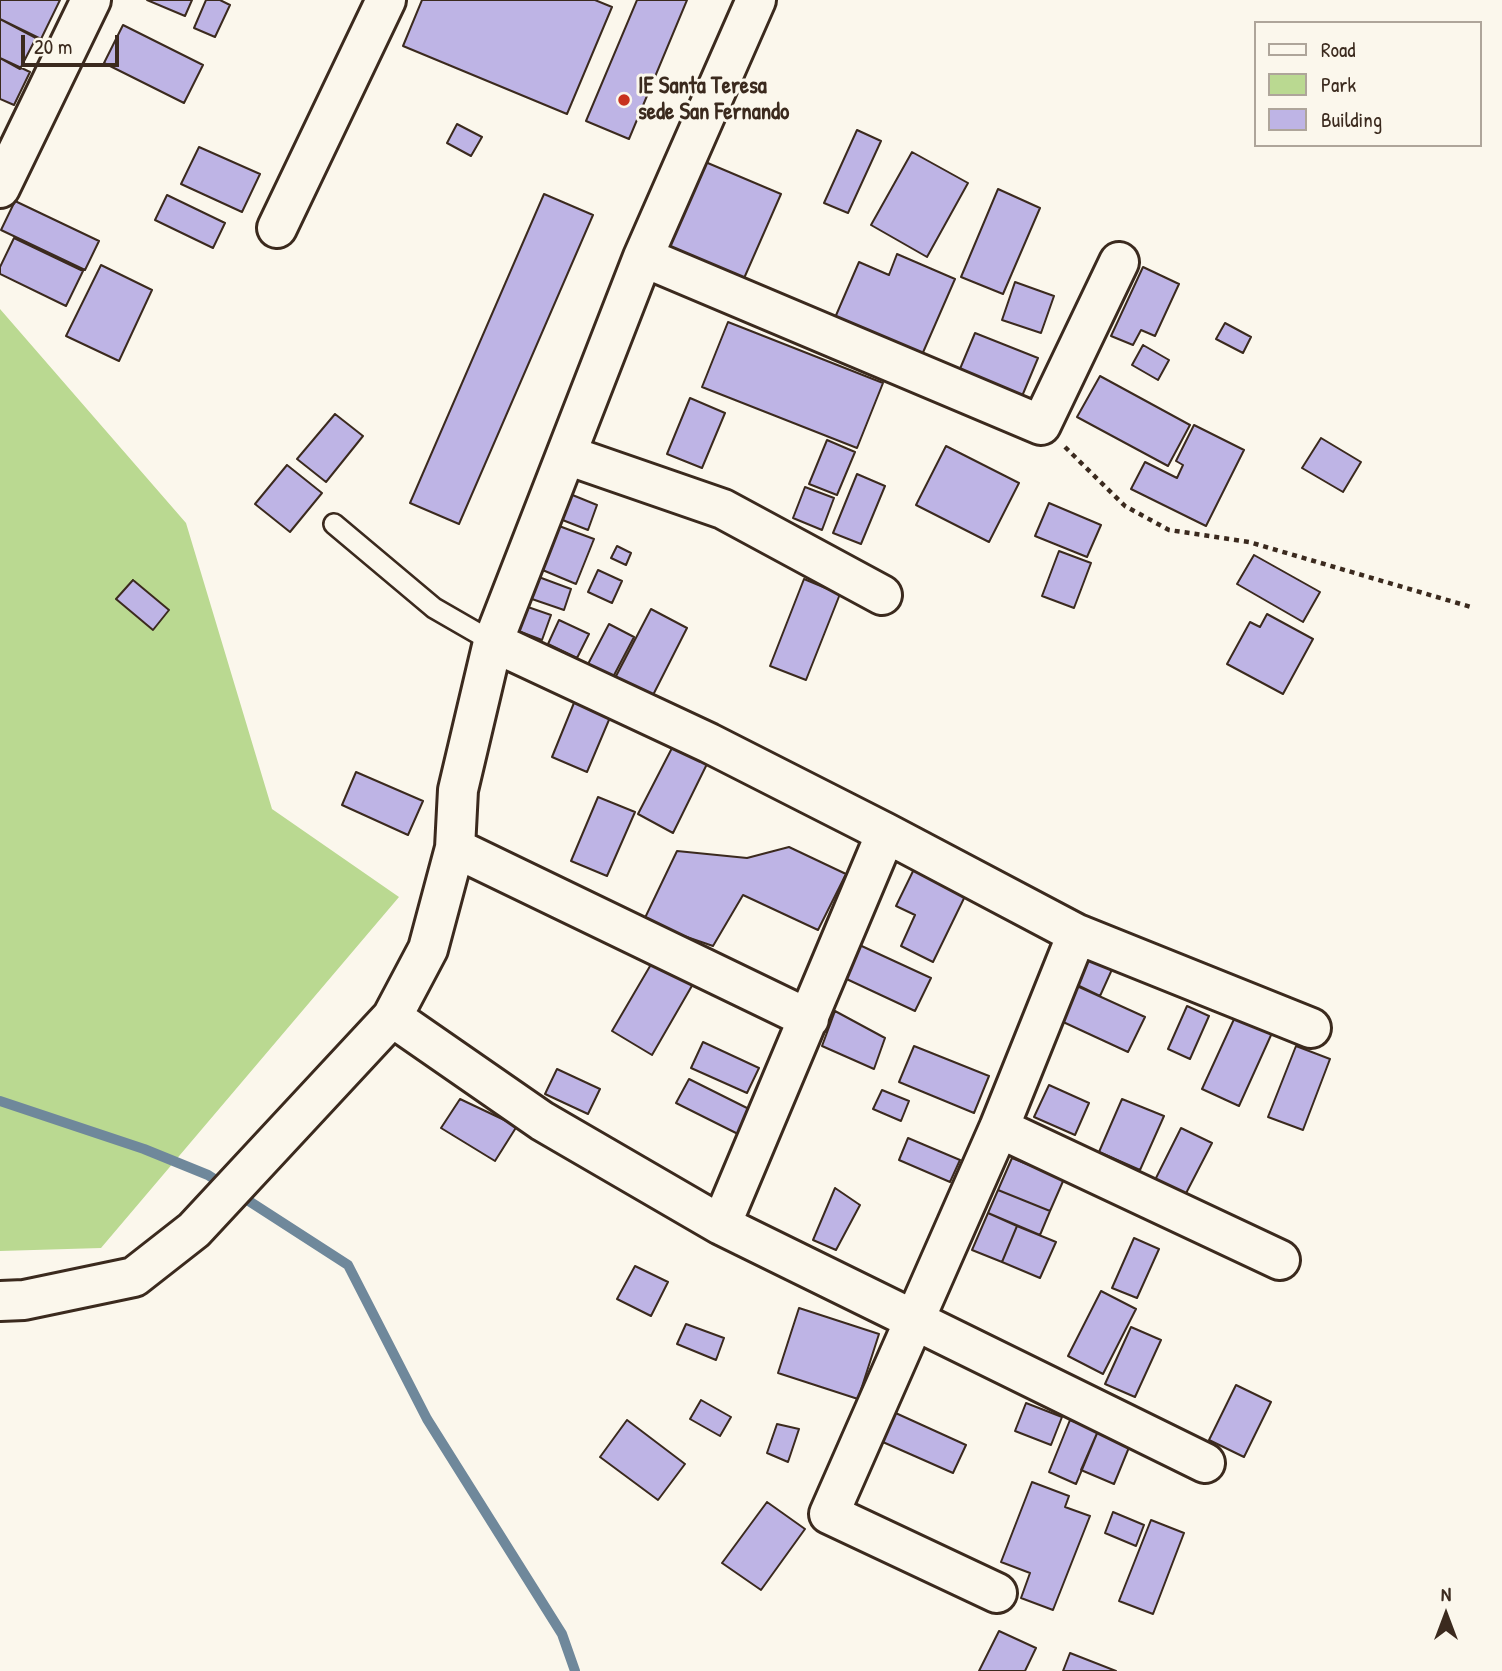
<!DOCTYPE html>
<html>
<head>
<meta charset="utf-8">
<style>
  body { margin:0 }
  #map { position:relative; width:1502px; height:1671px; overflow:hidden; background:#fbf7ec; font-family:"Patrick Hand",sans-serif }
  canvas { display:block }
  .legend { position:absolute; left:1254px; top:21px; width:228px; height:126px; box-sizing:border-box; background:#fbf7ec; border:2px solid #aea59a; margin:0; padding:9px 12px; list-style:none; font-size:21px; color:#3b2a1e }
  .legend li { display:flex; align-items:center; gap:14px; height:35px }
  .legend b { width:35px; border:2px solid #aea59a }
  .north { position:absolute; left:1411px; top:1580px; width:70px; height:70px; -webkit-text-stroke:5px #fbf7ec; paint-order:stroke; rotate:0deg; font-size:19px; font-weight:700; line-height:28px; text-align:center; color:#3b2a1e }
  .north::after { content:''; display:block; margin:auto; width:24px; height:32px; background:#3b2a1e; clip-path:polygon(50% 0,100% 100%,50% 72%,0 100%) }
  .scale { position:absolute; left:21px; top:35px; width:98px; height:32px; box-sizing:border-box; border:4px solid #3b2a1e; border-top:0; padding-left:9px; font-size:21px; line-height:24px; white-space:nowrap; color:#3b2a1e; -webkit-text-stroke:5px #fbf7ec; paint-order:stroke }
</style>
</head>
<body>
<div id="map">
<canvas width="1502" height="1671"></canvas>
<ul class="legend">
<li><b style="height:9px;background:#fbf7ec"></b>Road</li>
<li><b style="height:19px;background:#bad991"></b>Park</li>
<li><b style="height:19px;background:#beb4e5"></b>Building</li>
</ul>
<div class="north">N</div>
<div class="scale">20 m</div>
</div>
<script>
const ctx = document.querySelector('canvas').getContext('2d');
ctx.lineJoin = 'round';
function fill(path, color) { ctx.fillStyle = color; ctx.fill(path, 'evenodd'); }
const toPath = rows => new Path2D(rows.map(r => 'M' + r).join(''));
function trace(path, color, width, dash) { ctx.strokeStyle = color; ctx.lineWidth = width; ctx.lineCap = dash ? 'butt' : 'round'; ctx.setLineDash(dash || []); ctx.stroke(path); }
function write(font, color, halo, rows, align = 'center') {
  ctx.font = font + ' "Patrick Hand",sans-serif'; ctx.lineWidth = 6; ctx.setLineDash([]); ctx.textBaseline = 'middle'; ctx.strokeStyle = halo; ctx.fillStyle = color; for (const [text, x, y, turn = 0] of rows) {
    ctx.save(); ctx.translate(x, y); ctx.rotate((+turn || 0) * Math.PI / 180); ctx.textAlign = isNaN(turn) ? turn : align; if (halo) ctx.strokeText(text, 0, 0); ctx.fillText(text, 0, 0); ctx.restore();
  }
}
const green = toPath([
  [0,309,186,523,272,809,399,897,101,1248,0,1251]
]);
const stream = toPath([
  [0,1101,144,1149,208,1175,225,1186],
  [238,1194,348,1265,427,1419,562,1634,575,1671]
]);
const building = toPath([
  [0,0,60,0,41,39,0,19,0,0],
  [147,0,192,0,185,16,147,0],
  [206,0,220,0,230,5,215,37,194,28,206,0],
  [422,0,595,0,612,7,567,114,403,46,422,0],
  [637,0,687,0,629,139,586,121,637,0],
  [0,19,36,38,20,69,0,58,0,19],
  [123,25,203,65,184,103,104,63,123,25],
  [0,58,30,72,14,105,0,99,0,58],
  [457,124,482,137,471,156,447,143,457,124],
  [857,130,881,141,848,213,824,203,857,130],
  [199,147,260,174,242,212,181,184,199,147],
  [912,152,968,183,927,257,871,225,912,152],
  [703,161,781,194,738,292,661,258,703,161],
  [998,189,1040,208,1003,294,961,277,998,189],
  [544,194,593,215,459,524,410,503,544,194],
  [167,195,225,223,213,248,155,220,167,195],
  [15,201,99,241,85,270,1,230,15,201],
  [14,238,83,271,66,306,0,274,0,267,14,238],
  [897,254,955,279,921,357,834,320,859,262,889,275,897,254],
  [101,265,152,290,119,361,66,336,101,265],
  [1143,267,1179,284,1155,336,1141,330,1133,345,1111,336,1143,267],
  [1015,282,1054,296,1041,333,1002,320,1015,282],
  [728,322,883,383,857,448,702,387,728,322],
  [1225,323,1251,337,1243,353,1216,339,1225,323],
  [975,333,1038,358,1020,401,957,376,975,333],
  [1143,345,1169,360,1158,380,1132,365,1143,345],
  [1100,376,1190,425,1168,466,1077,417,1100,376],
  [690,398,725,413,702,468,667,454,690,398],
  [335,414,363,436,326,482,297,459,335,414],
  [1194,425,1244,450,1206,526,1131,489,1145,462,1177,478,1183,465,1176,461,1194,425],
  [1321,438,1361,462,1343,492,1302,468,1321,438],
  [827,440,855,452,837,495,809,484,827,440],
  [946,446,1019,483,989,542,916,505,946,446],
  [287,465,322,493,290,532,255,504,287,465],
  [857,474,885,486,861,544,833,533,857,474],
  [805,487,834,498,822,530,793,518,805,487],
  [570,494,597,505,588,530,560,519,570,494],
  [1049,503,1101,525,1087,557,1035,536,1049,503],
  [551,523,594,539,576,584,533,566,551,523],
  [617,546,631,553,626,565,611,558,617,546],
  [1059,551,1091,563,1074,608,1042,596,1059,551],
  [1254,555,1320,592,1303,622,1237,584,1254,555],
  [598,570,622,581,612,603,588,592,598,570],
  [536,576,571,589,564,610,529,598,536,576],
  [804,579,840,594,806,680,770,666,804,579],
  [133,580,169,610,153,630,116,599,133,580],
  [522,605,551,615,542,640,513,629,522,605],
  [651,609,687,628,651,699,614,680,651,609],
  [1267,614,1313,639,1283,694,1227,664,1250,622,1260,627,1267,614],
  [559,620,589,634,577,658,548,644,559,620],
  [609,624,634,637,612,679,587,666,609,624],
  [578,693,614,708,587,772,552,757,578,693],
  [672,748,707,764,673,833,638,814,672,748],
  [356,772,423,801,408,835,342,805,356,772],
  [598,797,635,812,607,876,571,861,598,797],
  [789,847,846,874,818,930,743,895,713,946,643,922,677,851,747,858,789,847],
  [917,863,969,888,933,962,901,946,915,915,896,906,917,863],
  [853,942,931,978,915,1011,838,975,853,942],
  [1085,952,1114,965,1100,996,1071,982,1085,952],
  [653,961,693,984,652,1055,612,1031,653,961],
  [1077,986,1145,1017,1128,1052,1061,1021,1077,986],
  [1187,1006,1209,1016,1190,1059,1168,1049,1187,1006],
  [835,1011,885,1038,874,1069,822,1046,835,1011],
  [1235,1017,1272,1033,1239,1106,1202,1089,1235,1017],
  [703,1042,759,1068,747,1093,691,1068,703,1042],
  [914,1046,989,1076,974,1113,899,1082,914,1046],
  [1296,1046,1330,1059,1303,1130,1268,1117,1296,1046],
  [557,1069,600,1089,588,1114,545,1094,557,1069],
  [689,1079,751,1110,738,1134,676,1103,689,1079],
  [1049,1085,1089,1103,1075,1135,1034,1117,1049,1085],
  [882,1090,909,1101,901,1121,873,1109,882,1090],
  [460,1099,517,1126,495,1161,441,1128,460,1099],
  [1122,1099,1164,1116,1140,1170,1099,1152,1122,1099],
  [1181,1128,1212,1143,1182,1201,1152,1186,1181,1128],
  [908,1138,960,1160,950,1182,899,1160,908,1138],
  [1012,1158,1064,1179,1050,1211,998,1190,1012,1158],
  [835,1188,860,1205,836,1250,813,1240,835,1188],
  [998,1190,1050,1211,1040,1235,988,1213,998,1190],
  [988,1213,1017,1226,1002,1262,972,1250,988,1213],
  [1017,1226,1056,1242,1040,1278,1002,1262,1017,1226],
  [1134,1238,1159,1249,1137,1298,1112,1288,1134,1238],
  [635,1266,668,1282,651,1316,617,1299,635,1266],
  [1101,1291,1136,1309,1103,1374,1068,1356,1101,1291],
  [799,1308,879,1334,858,1399,778,1373,799,1308],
  [686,1324,724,1338,716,1360,677,1344,686,1324],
  [1131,1327,1161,1340,1135,1397,1105,1384,1131,1327],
  [1236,1385,1271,1402,1244,1457,1209,1440,1236,1385],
  [701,1400,731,1417,720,1436,690,1419,701,1400],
  [1026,1403,1062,1417,1051,1445,1015,1431,1026,1403],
  [889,1410,966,1445,953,1473,876,1439,889,1410],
  [627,1420,685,1464,658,1500,600,1457,627,1420],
  [1070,1420,1098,1431,1076,1484,1049,1472,1070,1420],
  [777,1424,799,1429,788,1462,767,1453,777,1424],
  [1098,1431,1130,1445,1114,1484,1081,1470,1098,1431],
  [1032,1482,1069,1496,1065,1507,1090,1516,1053,1610,1021,1598,1030,1573,1001,1562,1032,1482],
  [767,1502,805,1529,761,1590,722,1563,767,1502],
  [1113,1512,1144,1525,1136,1546,1105,1533,1113,1512],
  [1151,1520,1184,1533,1153,1614,1119,1601,1151,1520],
  [999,1631,1036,1648,1025,1671,979,1671,999,1631],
  [1070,1653,1116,1671,1063,1671,1070,1653]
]);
const path = toPath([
  [1065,447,1125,506,1169,530,1249,542,1471,607]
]);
const lane = toPath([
  [334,524,434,608,493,642]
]);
const street = toPath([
  [0,188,91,0],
  [277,228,386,0],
  [643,257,1041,425,1119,262],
  [567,455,723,509,882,595],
  [493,642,709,743,886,833,1077,934,1311,1028],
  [455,848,809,1019],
  [392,1017,542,1121,721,1225,1205,1463],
  [999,1128,1280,1260],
  [721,1225,886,833],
  [0,1301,24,1300,134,1277,194,1230,392,1017,428,949,455,848,458,790,493,642,643,257,756,0],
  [997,1593,829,1514,999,1128,1077,934]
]);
const markers = [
  [624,100,7,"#c8321e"]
];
const poiNames = [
  ["IE Santa Teresa",638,87],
  ["sede San Fernando",638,113]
];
fill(green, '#bad991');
trace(stream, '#6f889b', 10);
fill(building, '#beb4e5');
trace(building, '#3b2a1e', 2);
trace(lane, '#3b2a1e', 24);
trace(street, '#3b2a1e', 44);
trace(path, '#3b2a1e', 4.5, [5, 5]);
trace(lane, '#fbf7ec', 19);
trace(street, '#fbf7ec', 38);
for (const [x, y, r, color] of markers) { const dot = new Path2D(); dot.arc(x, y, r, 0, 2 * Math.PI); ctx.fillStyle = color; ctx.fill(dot); trace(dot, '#fbf7ec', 2.5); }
write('bold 23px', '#3b2a1e', '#fbf7ec', poiNames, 'left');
</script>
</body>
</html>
